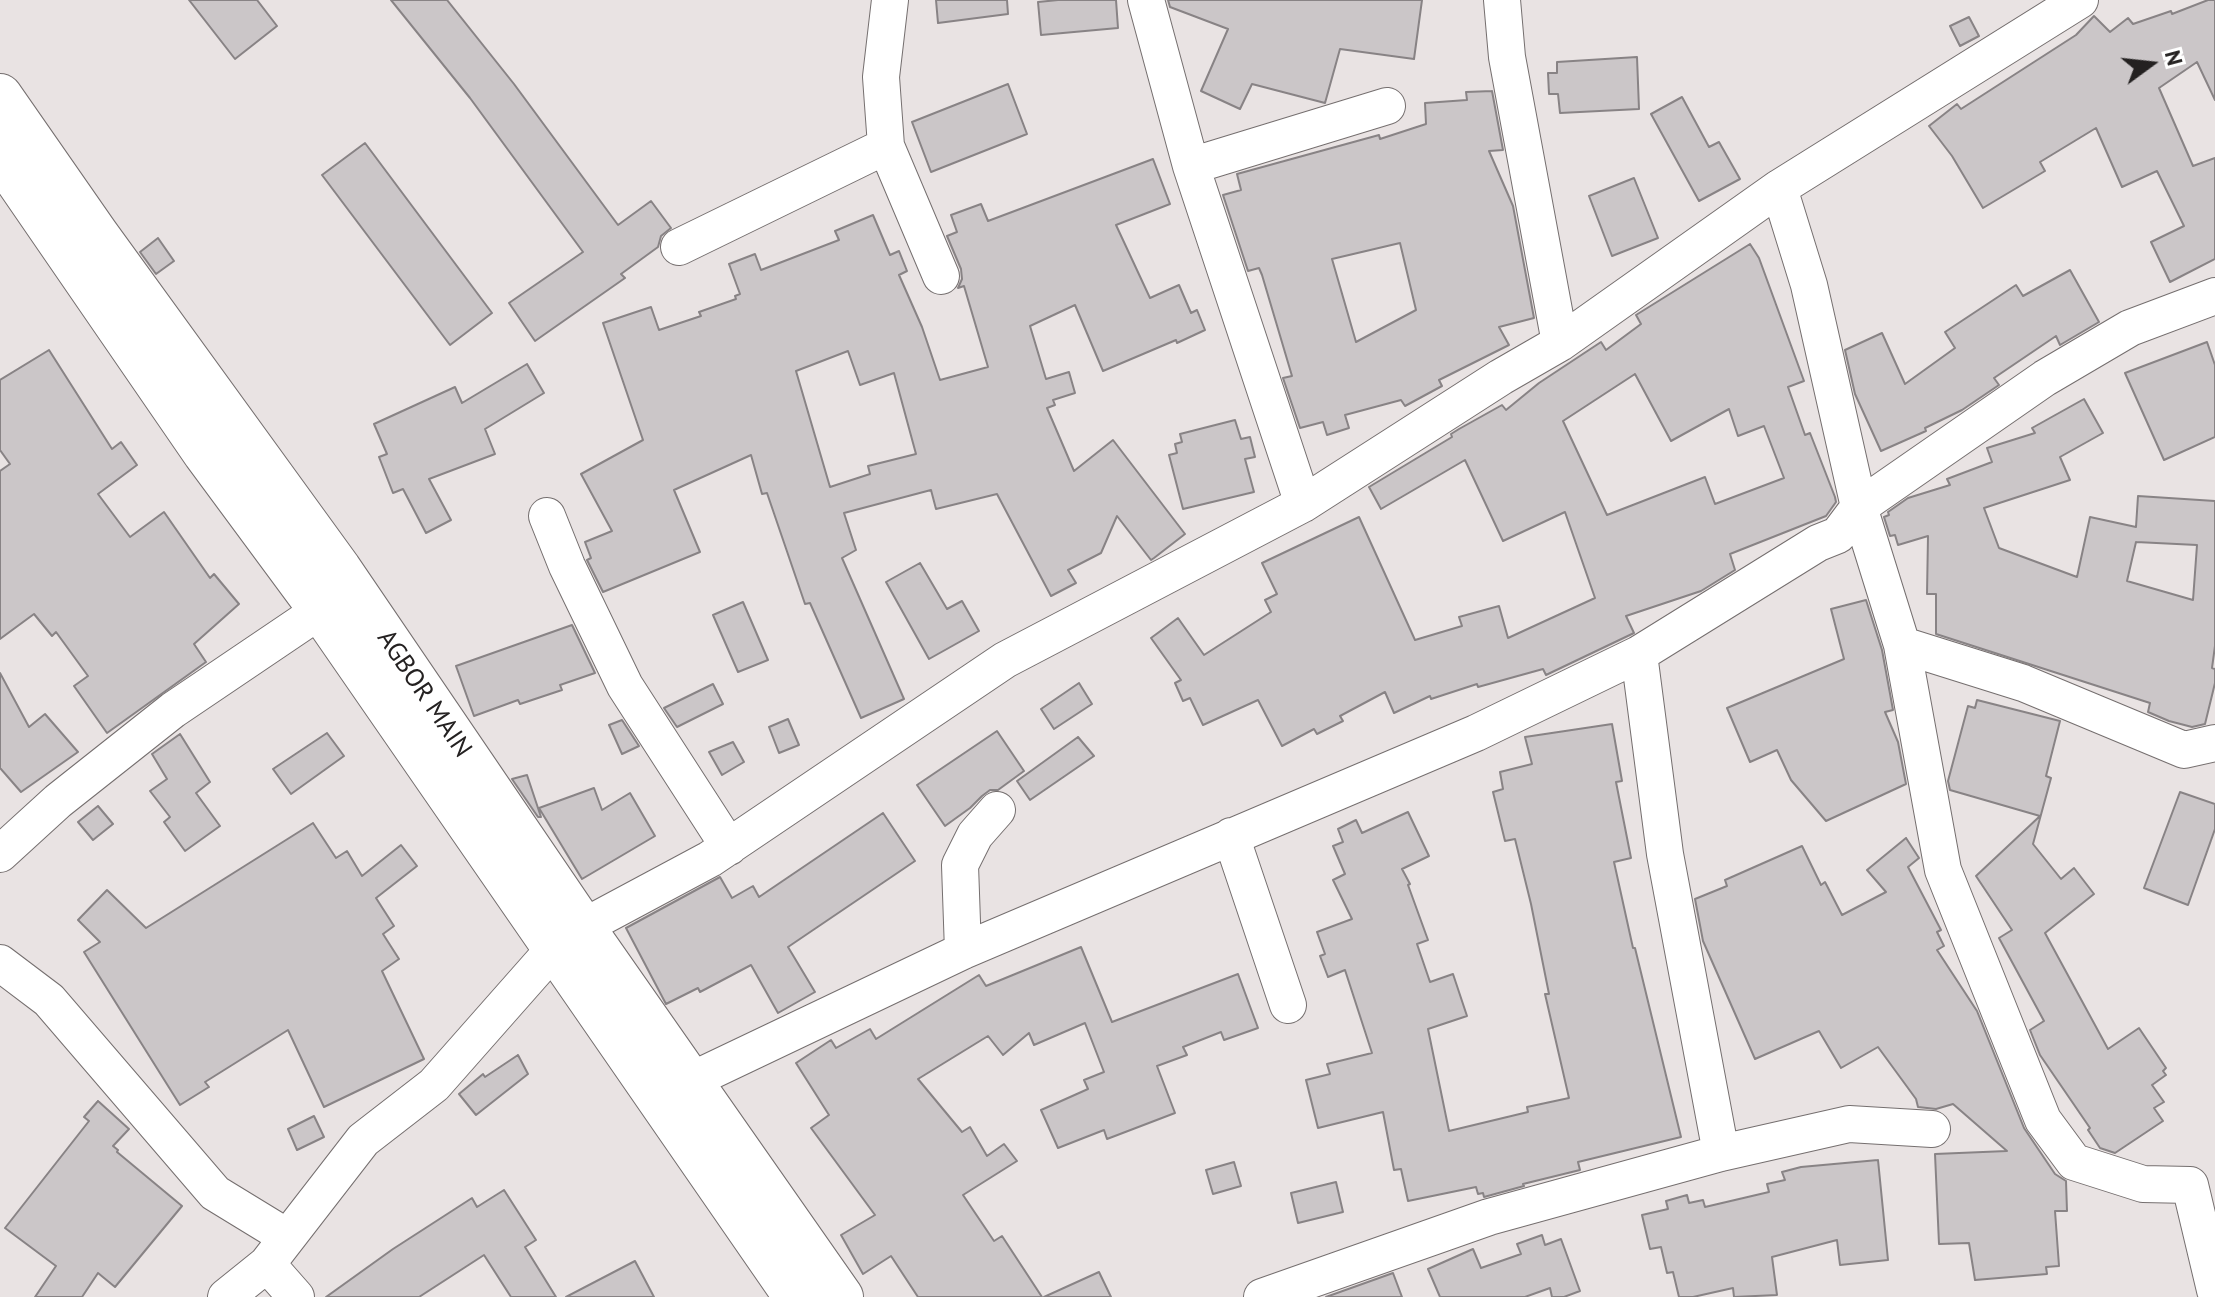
<!DOCTYPE html>
<html>
<head>
<meta charset="utf-8">
<style>
  body { margin:0 }
  #map { position:relative; width:2215px; height:1297px; overflow:hidden; background:#e9e3e3; font-family:"PT Sans",sans-serif }
  canvas { display:block }
  .north { position:absolute; left:2111px; top:24px; width:80px; height:80px; -webkit-text-stroke:6px #fff; paint-order:stroke; rotate:75deg; font-size:22px; font-weight:700; line-height:32px; text-align:center; color:#242121 }
  .north::after { content:''; display:block; margin:auto; width:28px; height:36px; background:#242121; clip-path:polygon(50% 0,100% 100%,50% 72%,0 100%) }
</style>
</head>
<body>
<div id="map">
<canvas width="2215" height="1297"></canvas>
<div class="north">N</div>
</div>
<script>
const ctx = document.querySelector('canvas').getContext('2d');
ctx.lineJoin = 'round';
function fill(path, color) { ctx.fillStyle = color; ctx.fill(path, 'evenodd'); }
const toPath = rows => new Path2D(rows.map(r => 'M' + r).join(''));
function trace(path, color, width, dash) { ctx.strokeStyle = color; ctx.lineWidth = width; ctx.lineCap = dash ? 'butt' : 'round'; ctx.setLineDash(dash || []); ctx.stroke(path); }
function write(font, color, halo, rows, align = 'center') {
  ctx.font = font + ' "PT Sans",sans-serif'; ctx.lineWidth = 6; ctx.setLineDash([]); ctx.textBaseline = 'middle'; ctx.strokeStyle = halo; ctx.fillStyle = color; for (const [text, x, y, turn = 0] of rows) {
    ctx.save(); ctx.translate(x, y); ctx.rotate((+turn || 0) * Math.PI / 180); ctx.textAlign = isNaN(turn) ? turn : align; if (halo) ctx.strokeText(text, 0, 0); ctx.fillText(text, 0, 0); ctx.restore();
  }
}
const building = toPath([
  [189,0,257,0,277,26,235,59,189,0],
  [391,0,447,0,514,84,618,225,651,201,671,228,661,236,658,247,621,274,625,278,535,341,509,303,583,252,470,98,391,0],
  [936,0,1007,0,1008,14,938,23,936,0],
  [1058,0,1116,0,1118,28,1041,35,1038,2,1058,0],
  [1168,0,1422,0,1414,59,1340,49,1325,103,1252,84,1240,109,1201,91,1228,29,1170,7,1168,0],
  [2208,0,2215,0,2215,100,2197,62,2159,88,2193,166,2215,158,2215,259,2170,282,2151,242,2184,226,2157,171,2122,187,2096,128,2040,162,2045,171,1983,208,1952,156,1929,126,1957,104,1961,109,2076,35,2094,16,2110,32,2128,18,2133,24,2171,11,2172,14,2208,0],
  [1969,17,1979,36,1960,46,1950,26,1969,17],
  [1637,57,1639,109,1560,113,1558,94,1549,94,1548,73,1557,73,1557,62,1637,57],
  [1008,84,1027,134,931,172,912,122,1008,84],
  [1492,91,1503,150,1489,151,1513,206,1534,318,1499,327,1509,345,1439,380,1442,386,1405,406,1401,400,1345,415,1349,428,1327,435,1323,422,1300,428,1283,378,1292,376,1262,275,1259,268,1248,271,1223,195,1241,190,1237,174,1379,135,1380,139,1426,124,1425,103,1467,100,1466,92,1492,91],
  [1400,243,1416,310,1356,342,1332,259,1400,243],
  [1682,97,1709,147,1719,142,1740,179,1699,201,1651,114,1682,97],
  [365,143,492,313,450,345,322,175,365,143],
  [1153,159,1170,204,1116,225,1150,298,1179,285,1191,313,1197,310,1205,330,1177,343,1176,340,1103,371,1075,305,1030,326,1046,379,1069,372,1075,393,1053,400,1055,405,1047,408,1074,471,1113,440,1185,534,1154,558,1151,560,1117,516,1101,553,1068,570,1076,583,1051,596,997,494,936,509,931,490,844,513,856,550,842,558,904,699,861,718,810,603,805,604,767,493,762,494,751,455,674,490,700,552,603,592,587,560,591,558,585,542,612,531,581,474,643,440,603,323,651,307,659,330,701,316,699,312,736,299,735,296,740,294,729,264,755,254,761,270,839,240,835,231,873,215,890,255,899,251,907,271,899,275,922,327,940,380,988,367,964,286,958,288,962,279,961,269,947,236,957,232,951,215,981,204,988,221,1153,159],
  [848,351,860,385,894,373,916,454,868,466,870,474,830,487,796,371,848,351],
  [1634,178,1658,238,1612,256,1589,196,1634,178],
  [158,238,174,261,156,274,140,252,158,238],
  [1750,244,1759,258,1804,381,1788,387,1805,435,1810,433,1835,497,1836,502,1826,516,1730,554,1735,570,1701,591,1626,616,1634,633,1546,675,1543,669,1478,687,1477,684,1431,699,1430,696,1394,713,1385,692,1340,716,1343,721,1317,734,1314,729,1282,746,1258,700,1203,725,1190,698,1183,701,1175,683,1181,680,1151,638,1178,618,1204,655,1271,612,1265,600,1277,594,1262,563,1359,517,1415,640,1462,626,1459,617,1499,606,1508,638,1595,598,1565,512,1503,541,1465,460,1381,509,1369,487,1452,437,1451,434,1459,429,1502,405,1506,410,1539,383,1601,342,1606,350,1641,324,1636,315,1750,244],
  [1635,374,1671,441,1729,409,1738,436,1764,426,1784,478,1715,504,1705,477,1607,515,1563,421,1635,374],
  [2070,270,2099,322,2060,345,2056,336,1994,378,1999,385,1962,410,1925,428,1926,431,1881,451,1855,394,1845,350,1882,333,1905,384,1955,348,1945,332,2016,285,2023,296,2070,270],
  [2207,342,2215,365,2215,437,2164,460,2125,373,2207,342],
  [49,350,112,449,121,442,137,465,98,494,130,537,164,512,210,578,214,574,239,604,194,644,206,662,107,733,74,686,88,676,56,632,52,636,34,614,0,639,0,471,10,464,0,450,0,380,49,350],
  [527,364,544,393,485,429,495,454,429,479,451,520,426,533,403,489,393,493,379,457,387,454,374,424,455,387,462,403,527,364],
  [2084,399,2103,433,2060,457,2070,480,1984,508,1999,548,2077,577,2090,517,2136,527,2138,496,2215,501,2215,646,2212,668,2215,669,2215,683,2205,724,2192,727,2169,721,2148,712,2150,703,1936,634,1936,594,1927,594,1928,536,1898,545,1895,535,1890,536,1884,517,1889,515,1888,512,1908,498,1950,485,1947,479,1992,462,1987,448,2035,433,2032,428,2084,399],
  [2136,542,2197,545,2193,600,2127,581,2136,542],
  [1235,420,1241,439,1250,437,1255,457,1245,459,1254,492,1183,509,1169,455,1177,453,1175,444,1182,442,1180,434,1235,420],
  [920,563,947,609,962,601,979,631,929,659,886,582,920,563],
  [1866,600,1882,650,1893,710,1885,712,1898,742,1906,784,1826,821,1791,780,1777,750,1750,762,1727,708,1844,659,1831,609,1866,600],
  [743,602,768,660,738,672,713,615,743,602],
  [572,625,595,673,560,685,562,690,520,704,518,700,474,716,456,666,572,625],
  [0,673,29,727,45,714,78,752,21,792,0,768,0,673],
  [1079,683,1092,704,1054,729,1041,709,1079,683],
  [713,684,723,704,677,727,664,708,713,684],
  [1977,700,2060,721,2046,776,2051,778,2033,844,2061,879,2074,868,2094,894,2045,933,2108,1049,2139,1028,2166,1068,2163,1071,2166,1075,2152,1085,2164,1102,2154,1108,2163,1121,2115,1153,2100,1148,2088,1130,2090,1128,2040,1055,2030,1030,2044,1021,1999,938,2012,930,1976,876,2040,816,1950,790,1948,781,1968,706,1975,708,1977,700],
  [788,719,799,745,779,753,769,727,788,719],
  [622,720,639,746,622,754,609,725,622,720],
  [1612,724,1622,781,1616,782,1631,858,1614,862,1633,948,1635,948,1681,1137,1578,1162,1580,1170,1523,1184,1524,1186,1484,1197,1483,1193,1478,1194,1476,1187,1408,1201,1401,1169,1394,1170,1383,1112,1318,1128,1306,1080,1330,1074,1327,1064,1372,1053,1345,970,1328,977,1320,956,1325,954,1317,932,1352,919,1333,880,1345,874,1333,846,1343,842,1338,829,1356,820,1362,833,1408,812,1429,856,1402,869,1410,884,1408,885,1428,940,1417,944,1430,982,1453,974,1467,1016,1428,1029,1449,1131,1528,1112,1527,1107,1569,1098,1545,994,1549,994,1531,904,1515,839,1505,841,1493,792,1503,789,1500,772,1532,764,1525,737,1612,724],
  [997,731,1024,771,998,790,990,790,982,796,970,808,945,826,917,785,997,731],
  [327,733,344,756,291,794,273,769,327,733],
  [180,734,210,782,196,793,220,826,185,851,164,822,170,817,150,791,167,779,152,754,180,734],
  [1078,737,1094,756,1030,800,1017,781,1078,737],
  [733,742,744,762,722,775,709,752,733,742],
  [527,775,541,817,538,817,512,779,527,775],
  [594,788,602,810,630,793,655,836,582,879,539,808,594,788],
  [2180,792,2215,804,2215,829,2188,905,2144,888,2180,792],
  [98,806,113,824,93,840,78,822,98,806],
  [883,813,915,861,788,947,815,992,778,1013,751,965,700,992,698,988,666,1004,626,928,720,877,732,898,753,886,759,897,883,813],
  [313,823,336,858,347,851,362,876,401,845,417,866,376,898,394,926,383,934,399,959,382,971,424,1059,324,1107,288,1030,205,1082,209,1087,180,1105,84,952,100,942,78,920,107,890,146,928,313,823],
  [1906,838,1919,858,1908,867,1941,930,1937,932,1944,946,1937,950,1977,1011,2024,1128,2055,1174,2066,1181,2067,1211,2055,1211,2059,1266,2046,1267,2047,1274,1975,1280,1969,1243,1939,1244,1935,1154,2007,1151,1953,1104,1936,1109,1918,1107,1916,1099,1878,1047,1841,1068,1819,1031,1755,1059,1703,941,1695,899,1727,886,1725,880,1802,846,1821,885,1825,882,1842,915,1886,892,1867,870,1906,838],
  [1081,947,1112,1022,1238,974,1258,1028,1224,1040,1221,1032,1183,1047,1187,1055,1157,1066,1175,1113,1107,1139,1104,1130,1058,1148,1041,1110,1088,1089,1084,1080,1104,1072,1085,1023,1034,1045,1029,1033,1003,1055,988,1036,918,1079,962,1132,970,1127,987,1156,1004,1144,1017,1161,963,1195,994,1241,1002,1236,1042,1297,918,1297,891,1256,863,1274,841,1235,875,1215,811,1128,829,1115,796,1063,831,1040,836,1048,870,1029,876,1039,979,975,986,986,1081,947],
  [518,1055,528,1074,476,1115,459,1094,483,1074,485,1077,518,1055],
  [98,1101,129,1129,113,1146,118,1150,117,1152,182,1206,115,1287,98,1273,82,1297,35,1297,56,1266,5,1228,89,1121,84,1117,98,1101],
  [314,1116,324,1137,297,1150,288,1129,314,1116],
  [1878,1160,1888,1260,1840,1265,1837,1240,1772,1257,1777,1295,1734,1297,1733,1288,1693,1297,1679,1297,1673,1272,1667,1273,1661,1247,1650,1249,1642,1215,1668,1209,1666,1201,1687,1195,1689,1203,1703,1200,1705,1207,1769,1192,1767,1184,1785,1180,1782,1172,1801,1167,1878,1160],
  [1234,1162,1241,1186,1213,1194,1206,1170,1234,1162],
  [1336,1182,1343,1212,1298,1223,1291,1193,1336,1182],
  [504,1190,536,1240,525,1247,556,1297,511,1297,484,1255,419,1297,326,1297,393,1249,472,1198,477,1207,504,1190],
  [1542,1235,1545,1245,1561,1239,1580,1291,1564,1297,1552,1297,1550,1288,1525,1297,1440,1297,1428,1269,1473,1249,1481,1268,1521,1254,1517,1244,1542,1235],
  [635,1261,654,1297,566,1297,635,1261],
  [1099,1272,1111,1297,1044,1297,1099,1272],
  [1393,1273,1402,1297,1326,1297,1393,1273]
]);
const minor = toPath([
  [890,0,881,77,886,146,941,276],
  [1146,0,1191,166,1303,504],
  [1502,0,1507,57,1560,343],
  [1191,166,1387,106],
  [1779,188,1809,285,1859,507,1902,645,1943,870,2043,1120,2074,1162,2143,1184,2190,1185,2215,1290],
  [679,247,886,146],
  [547,516,567,566,625,686,729,847],
  [1902,645,2023,683,2184,750,2215,743],
  [1639,654,1665,854,1721,1153],
  [1231,836,1288,1005],
  [0,854,58,801,173,710,321,610],
  [583,927,710,859,1005,660,1303,504,1501,377,1560,343,1779,188,2080,0],
  [963,951,960,865,975,835,997,810],
  [0,963,49,1000,215,1193,287,1237],
  [690,1081,963,951,1476,733,1639,654,1818,543,1838,535,1859,507,2045,378,2130,328,2215,296],
  [267,1264,296,1297],
  [226,1297,267,1264,363,1140,434,1085,554,949],
  [1262,1297,1489,1217,1721,1153,1849,1124,1932,1129]
]);
const major = toPath([
  [0,96,96,234,339,569,590,938,841,1297],
  [0,155,205,453,321,610,796,1297]
]);
const streetNames = [
  ["AGBOR MAIN",424,694,56]
];
fill(building, '#cbc6c8');
trace(building, '#888385', 2);
trace(minor, '#756f6f', 38);
trace(major, '#756f6f', 46);
trace(minor, '#fff', 36);
trace(major, '#fff', 44);
write('26px', '#242121', '#fff', streetNames);
</script>
</body>
</html>
